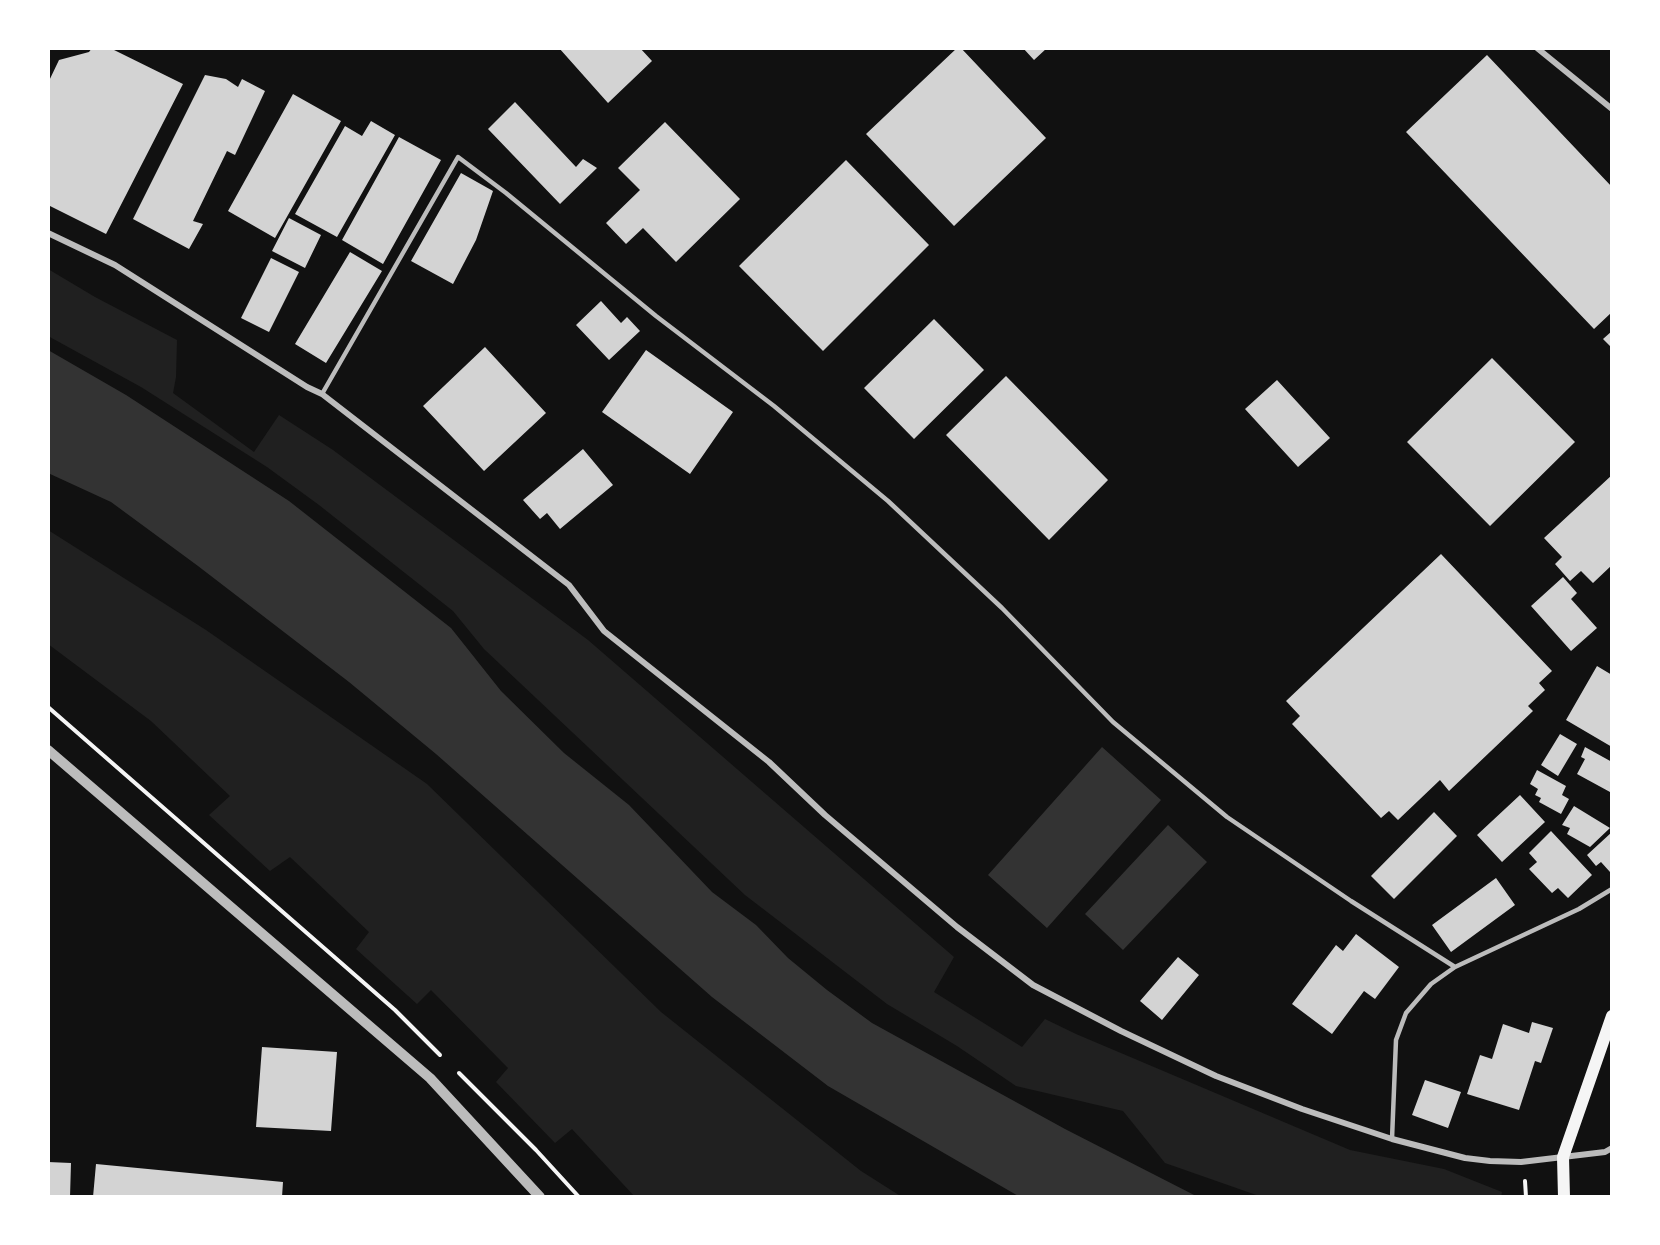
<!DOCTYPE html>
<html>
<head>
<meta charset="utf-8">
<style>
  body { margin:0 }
  #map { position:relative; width:1660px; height:1245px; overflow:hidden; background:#111; font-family:"IBM Plex Sans",sans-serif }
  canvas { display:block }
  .frame { position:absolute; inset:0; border:50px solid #fff; pointer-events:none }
</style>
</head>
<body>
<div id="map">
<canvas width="1660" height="1245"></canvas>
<div class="frame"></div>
</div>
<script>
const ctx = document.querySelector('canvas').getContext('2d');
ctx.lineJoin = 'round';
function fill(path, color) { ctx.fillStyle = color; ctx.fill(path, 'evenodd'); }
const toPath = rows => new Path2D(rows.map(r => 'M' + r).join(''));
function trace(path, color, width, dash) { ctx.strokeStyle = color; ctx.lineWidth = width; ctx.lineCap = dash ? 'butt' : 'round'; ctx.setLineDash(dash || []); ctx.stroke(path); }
const green = toPath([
  [48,269,95,297,177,340,176,377,173,393,254,452,279,415,333,450,588,640,954,957,934,992,1022,1047,1045,1019,1076,1034,1350,1150,1444,1169,1502,1192,1501,1197,1262,1197,1165,1163,1123,1111,1016,1086,957,1046,887,1004,745,895,484,649,453,611,319,505,267,467,141,387,48,336],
  [48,530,206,630,427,784,661,1012,861,1171,902,1197,635,1197,572,1129,555,1143,496,1082,508,1068,431,990,417,1004,356,949,369,932,290,857,270,871,209,815,230,796,151,721,48,644]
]);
const water = toPath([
  [48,350,126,395,289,501,451,628,501,691,564,753,629,805,712,892,756,925,788,958,827,990,872,1023,1065,1129,1198,1197,1020,1197,828,1086,712,997,436,754,349,682,198,566,111,502,48,473],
  [1102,747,1161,800,1047,928,988,875],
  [1168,825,1207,862,1123,950,1085,914]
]);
const building = toPath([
  [92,48,110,48,183,84,106,234,48,205,48,83,59,60,89,52],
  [559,48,640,48,652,61,608,103],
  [957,48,961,48,1046,138,954,226,866,134],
  [1023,48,1047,48,1034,60],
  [1487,55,1612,187,1612,312,1594,329,1406,132],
  [205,75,226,79,238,87,242,79,265,91,235,155,227,151,193,221,203,224,189,249,133,219],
  [293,94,341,121,275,238,228,211],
  [515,102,576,167,583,159,597,168,560,204,488,129],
  [371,121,395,135,337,237,295,214,345,126,362,136],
  [665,122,740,199,676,262,643,228,626,244,606,223,640,190,618,168],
  [399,137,441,160,383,264,342,240],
  [846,160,929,245,823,351,739,266],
  [461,173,493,191,476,240,453,284,411,261],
  [289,218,321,235,305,268,272,251],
  [350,252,382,271,326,363,295,344],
  [271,258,299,272,269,332,241,318],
  [601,301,621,323,627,317,640,331,609,360,576,325],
  [934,319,984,370,914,439,864,388],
  [1612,331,1612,348,1603,339],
  [485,347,546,413,484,471,423,406],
  [646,350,733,412,690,474,602,412],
  [1492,358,1575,442,1490,526,1407,442],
  [1006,376,1108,480,1049,540,946,435],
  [1277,380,1330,438,1298,467,1245,409],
  [583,449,613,485,560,529,547,513,540,519,523,500],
  [1612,475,1612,565,1593,583,1581,571,1570,581,1555,564,1562,557,1544,538],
  [1441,554,1552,671,1539,683,1545,690,1528,706,1533,711,1449,791,1440,780,1398,820,1389,811,1381,818,1292,724,1300,716,1286,701],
  [1563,577,1577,593,1571,599,1597,628,1571,651,1531,606],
  [1597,666,1612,675,1612,747,1566,720],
  [1560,734,1577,744,1558,776,1541,765],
  [1585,747,1612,762,1612,789,1610,792,1577,774,1585,759,1581,757],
  [1537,770,1566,786,1562,795,1569,799,1561,814,1539,802,1541,798,1535,795,1538,789,1530,784],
  [1520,795,1545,822,1502,862,1477,835],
  [1574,806,1610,828,1590,847,1567,834,1570,828,1562,825],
  [1434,812,1457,836,1394,899,1371,876],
  [1551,831,1592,875,1568,898,1558,888,1552,893,1529,869,1537,862,1529,853],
  [1612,832,1612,870,1610,872,1601,862,1596,866,1587,855],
  [1496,878,1515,905,1451,952,1432,925],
  [1356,934,1399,967,1375,999,1364,991,1332,1034,1292,1004,1336,945,1343,951],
  [1178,957,1199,975,1162,1020,1140,1001],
  [1532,1022,1553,1028,1541,1063,1535,1061,1519,1110,1467,1094,1480,1055,1492,1059,1503,1024,1529,1033],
  [262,1047,337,1052,331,1131,256,1127],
  [1425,1080,1461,1092,1448,1128,1412,1115],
  [48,1162,71,1163,70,1197,48,1197],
  [96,1164,283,1182,282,1197,93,1197]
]);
const path = toPath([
  [48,707,395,1010,440,1055],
  [459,1073,536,1150,579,1197],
  [1525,1181,1526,1197]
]);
const service = toPath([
  [322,394,458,157,506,193,656,316,774,406,888,501,1002,608,1113,722,1227,817,1351,901,1455,967],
  [1392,1139,1396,1040,1406,1013,1431,984,1455,967,1579,909,1612,889]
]);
const minor = toPath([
  [1537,48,1612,109],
  [48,233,115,265,307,387,322,394,569,585,604,631,769,762,825,815,957,927,1033,985,1121,1031,1216,1076,1302,1109,1392,1139,1465,1158,1490,1161,1521,1162,1605,1152,1612,1148]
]);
const tertiary = toPath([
  [48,750,430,1078,540,1197]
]);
const secondary = toPath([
  [1564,1197,1563,1157,1612,1016]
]);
fill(green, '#202020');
fill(water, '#333');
fill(building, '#d3d3d3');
trace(path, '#f5f5f5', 4);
trace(service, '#bcbcbc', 4.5);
trace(minor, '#bcbcbc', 6);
trace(tertiary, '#bcbcbc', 10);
trace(secondary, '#f5f5f5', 12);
</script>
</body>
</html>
